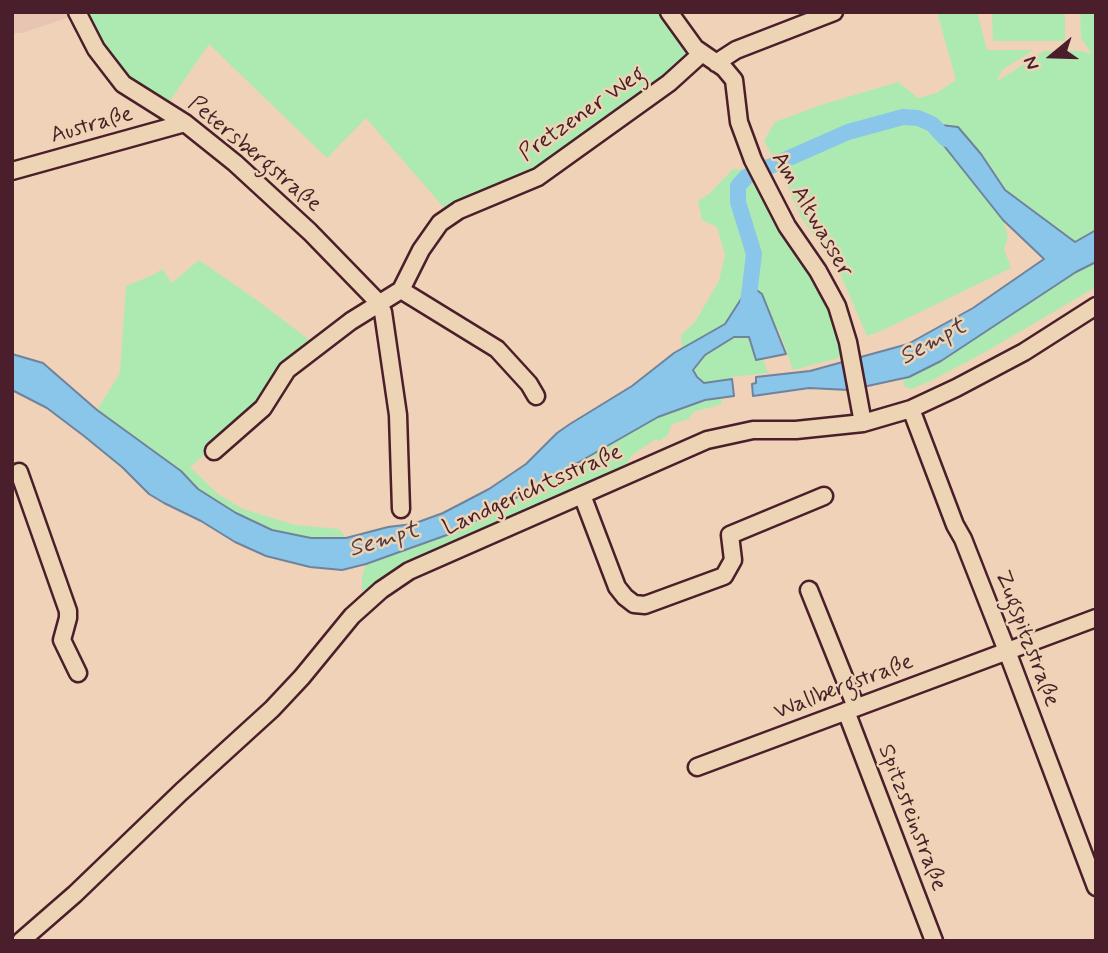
<!DOCTYPE html>
<html>
<head>
<meta charset="utf-8">
<style>
  body { margin:0 }
  #map { position:relative; width:1108px; height:953px; overflow:hidden; background:#efd2b7; font-family:Mynerve,sans-serif }
  canvas { display:block }
  .frame { position:absolute; inset:0; border:14px solid #4a1f2b; pointer-events:none }
  .north { position:absolute; left:1017px; top:21px; width:70px; height:70px; -webkit-text-stroke:5px #ecd4b4; paint-order:stroke; rotate:251deg; font-size:19px; font-weight:700; line-height:28px; text-align:center; color:#4a1f2b }
  .north::after { content:''; display:block; margin:auto; width:24px; height:32px; background:#4a1f2b; clip-path:polygon(50% 0,100% 100%,50% 72%,0 100%) }
</style>
</head>
<body>
<div id="map">
<canvas width="1108" height="953"></canvas>
<div class="frame"></div>
<div class="north">N</div>
</div>
<script>
const ctx = document.querySelector('canvas').getContext('2d');
ctx.lineJoin = 'round';
function fill(path, color) { ctx.fillStyle = color; ctx.fill(path, 'evenodd'); }
const toPath = rows => new Path2D(rows.map(r => 'M' + r).join(''));
function trace(path, color, width, dash) { ctx.strokeStyle = color; ctx.lineWidth = width; ctx.lineCap = dash ? 'butt' : 'round'; ctx.setLineDash(dash || []); ctx.stroke(path); }
function write(font, color, halo, rows, align = 'center') {
  ctx.font = font + ' Mynerve,sans-serif'; ctx.lineWidth = 5; ctx.setLineDash([]); ctx.textBaseline = 'middle'; ctx.strokeStyle = halo; ctx.fillStyle = color; for (const [text, x, y, turn = 0] of rows) {
    ctx.save(); ctx.translate(x, y); ctx.rotate((+turn || 0) * Math.PI / 180); ctx.textAlign = isNaN(turn) ? turn : align; if (halo) ctx.strokeText(text, 0, 0); ctx.fillText(text, 0, 0); ctx.restore();
  }
}
const built = toPath([
  [12,12,73,12,73,16,22,33,12,33]
]);
const green = toPath([
  [84,12,665,12,689,53,687,60,547,166,446,210,366,118,327,158,209,44,169,102,119,72],
  [937,12,977,12,987,50,1033,50,1002,70,996,82,1044,51,1081,51,1092,54,1081,38,1080,12,1096,12,1096,230,1075,242,1005,190,981,154,958,127,933,124,937,137,1003,220,1008,237,1004,249,1011,268,881,331,867,336,839,271,801,217,783,176,764,141,775,122,821,105,898,82,918,98,937,93,956,80],
  [992,12,1065,12,1065,41,993,41],
  [733,169,746,170,765,195,786,240,823,297,834,326,842,357,793,370,779,330,777,331,762,294,743,296,725,324,682,348,681,335,695,322,719,281,725,255,717,227,702,220,698,201,709,194],
  [199,260,258,301,312,342,269,383,257,408,190,467,218,494,243,509,295,525,339,529,346,538,311,538,272,530,236,513,198,489,181,471,97,410,120,373,126,286,153,275,162,269,172,283],
  [1096,262,1096,287,985,352,933,380,911,389,905,387,903,381,909,377,941,361,1076,272],
  [734,337,749,337,756,359,763,359,768,373,732,377,732,379,704,383,696,377,693,370,705,355],
  [721,398,722,404,693,412,689,419,672,424,667,436,659,441,656,439,632,455,620,473,414,562,385,576,370,590,362,591,362,577,366,564,458,531,658,417,705,400]
]);
const water = toPath([
  [932,124,958,127,981,154,1005,190,1075,242,1096,230,1096,262,1076,272,941,361,909,377,849,390,809,388,753,396,752,384,756,383,756,377,810,371,908,344,973,308,1044,259,1003,220,937,137,932,124],
  [754,288,762,294,786,354,756,360,749,337,734,337,705,355,693,370,697,377,704,383,732,379,734,396,705,400,658,417,458,531,366,564,342,570,310,567,266,556,235,542,201,521,164,503,149,494,122,467,84,436,47,408,12,390,12,354,43,363,97,410,181,471,198,489,236,513,272,530,311,538,346,538,388,527,413,524,443,513,489,489,526,464,557,433,570,424,632,386,674,353,725,324,743,296,754,288]
]);
const canal = toPath([
  [747,311,754,254,738,202,738,186,746,177,848,132,903,117,918,118,932,124,946,139]
]);
const street = toPath([
  [77,12,96,49,123,84,185,123,235,163,310,232,378,302,383,312,398,415,401,509],
  [669,12,695,48,724,68,734,80,739,122,753,160,787,226,818,271,837,306,848,342,863,423],
  [716,63,736,50,834,12],
  [12,171,185,123],
  [401,290,497,349,529,384,536,396],
  [911,409,955,525,963,539,1007,651,1096,887],
  [214,451,263,408,287,370,351,321,401,290,421,250,440,223,459,210,538,177,669,83,701,54],
  [19,472,68,611,68,618,62,640,78,673],
  [582,495,617,587,625,597,634,604,645,605,724,576,733,560,730,535,824,496],
  [809,590,856,707],
  [846,711,934,941],
  [697,767,1096,618],
  [21,941,75,894,181,792,272,709,302,677,352,616,381,590,409,571,707,440,753,430,796,430,863,423,911,409,956,388,1024,352,1096,306]
]);
const streetNames = [
  ["Pretzener Weg",583,115,-35],
  ["Austraße",92,126,-16],
  ["Petersbergstraße",254,155,40],
  ["Am Altwasser",811,215,60],
  ["Landgerichtsstraße",533,491,-24],
  ["Zugspitzstraße",1026,639,69],
  ["Wallbergstraße",844,688,-21],
  ["Spitzsteinstraße",911,818,69]
];
const waterNames = [
  ["Sempt",933,343,-29],
  ["Sempt",384,541,-17]
];
fill(built, '#e8c5b2');
fill(green, '#adeab1');
fill(water, '#89c6e9');
trace(water, '#70839d', 2);
trace(canal, '#89c6e9', 16);
trace(street, '#4a1f2b', 21);
trace(street, '#ecd4b4', 16);
write('23px', '#4a1f2b', '#ecd4b4', streetNames);
write('italic 24px', '#533848', '#ecd4b4', waterNames);
</script>
</body>
</html>
